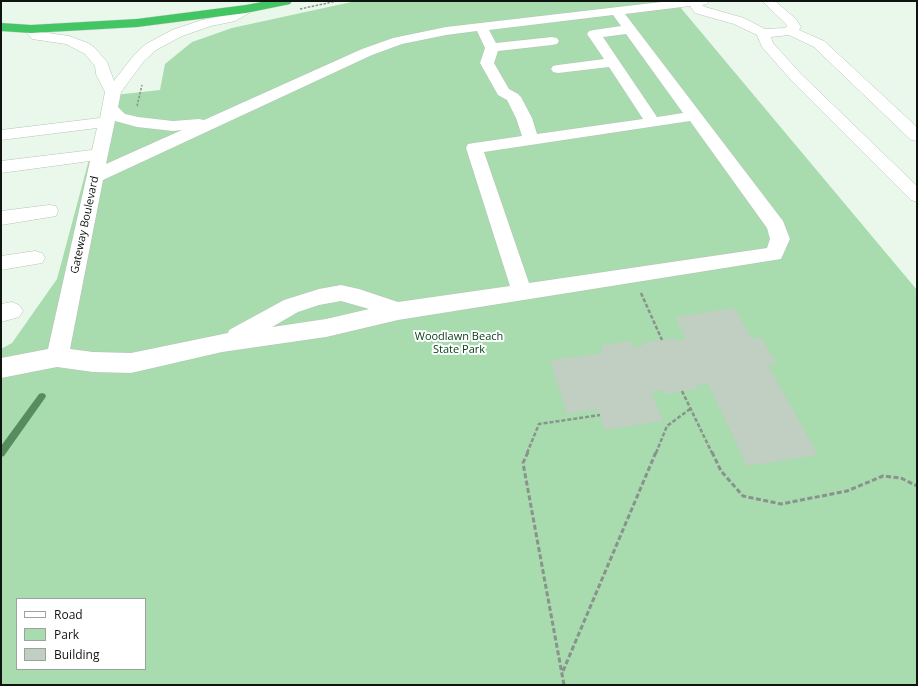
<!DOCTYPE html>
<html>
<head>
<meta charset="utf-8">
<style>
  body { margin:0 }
  #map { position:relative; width:918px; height:686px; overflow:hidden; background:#eaf8ec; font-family:"Open Sans",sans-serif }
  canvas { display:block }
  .frame { position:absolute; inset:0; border:2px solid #0f1410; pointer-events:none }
  .legend { position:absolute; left:16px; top:598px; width:130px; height:72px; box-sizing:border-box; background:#fff; border:1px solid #9fa19f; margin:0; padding:5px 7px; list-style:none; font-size:12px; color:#0f1410 }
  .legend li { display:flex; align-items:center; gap:8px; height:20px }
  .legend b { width:20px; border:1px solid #9fa19f }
</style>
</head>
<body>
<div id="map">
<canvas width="918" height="686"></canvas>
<div class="frame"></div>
<ul class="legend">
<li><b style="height:5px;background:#fff"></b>Road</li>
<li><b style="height:11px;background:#a8dbae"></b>Park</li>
<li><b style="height:11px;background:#c1cec2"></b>Building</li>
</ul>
</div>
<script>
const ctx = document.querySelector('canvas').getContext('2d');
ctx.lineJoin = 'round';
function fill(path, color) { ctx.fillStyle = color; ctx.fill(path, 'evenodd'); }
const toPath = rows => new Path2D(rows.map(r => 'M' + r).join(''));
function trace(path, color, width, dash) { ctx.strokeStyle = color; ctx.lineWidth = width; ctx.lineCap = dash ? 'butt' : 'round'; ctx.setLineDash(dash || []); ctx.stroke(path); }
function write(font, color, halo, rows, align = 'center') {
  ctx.font = font + ' "Open Sans",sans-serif'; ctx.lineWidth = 4; ctx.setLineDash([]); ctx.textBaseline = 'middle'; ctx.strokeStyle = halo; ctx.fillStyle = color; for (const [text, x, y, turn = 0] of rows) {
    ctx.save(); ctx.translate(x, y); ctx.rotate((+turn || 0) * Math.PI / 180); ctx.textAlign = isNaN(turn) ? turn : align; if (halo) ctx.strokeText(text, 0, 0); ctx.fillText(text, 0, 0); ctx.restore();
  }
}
const green = toPath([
  [356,1,675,1,917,290,917,685,1,685,1,349,12,343,57,279,106,96,160,90,165,64,192,42,232,28],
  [17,599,145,599,145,669,17,669]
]);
const stream = toPath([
  [42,393,45,394,46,396,45,398,4,456,1,457,1,446,39,394,42,393]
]);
const building = toPath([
  [735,308,752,339,761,337,777,364,768,365,818,455,747,466,708,384,697,385,698,389,663,394,662,390,651,392,663,421,605,430,598,409,567,414,550,360,603,353,601,346,631,341,634,348,643,346,642,343,675,338,676,341,686,339,675,317]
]);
const pathFar2 = toPath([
  [300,9,337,1],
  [137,106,142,85]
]);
const pathFar1 = toPath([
  [641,293,662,340],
  [682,391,712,453],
  [527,453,539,424,600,415],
  [656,453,667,426,690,409]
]);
const path = toPath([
  [528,452,523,463,564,685],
  [712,452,721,471,743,496,781,504,847,491,883,476,901,478,917,486],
  [563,671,656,452]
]);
const minor = toPath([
  [670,1,709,1,707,4,702,5,705,7,744,18,765,29,785,28,787,26,786,24,762,1,775,1,796,19,801,27,799,30,824,41,917,127,917,141,911,140,814,47,789,35,771,37,773,43,801,74,917,186,917,202,911,200,791,80,762,47,757,35,734,24,695,13,690,6,625,14,783,221,790,239,781,259,398,320,326,337,222,352,131,373,93,372,57,367,1,378,1,358,48,349,90,161,1,173,1,161,92,150,97,128,1,140,1,130,100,118,105,92,96,74,95,66,85,54,66,44,32,39,24,29,26,26,36,26,41,32,69,36,88,43,95,48,107,62,114,81,134,55,146,44,172,30,202,20,226,15,241,6,251,6,252,9,251,12,235,21,211,26,182,36,156,50,144,61,121,92,118,107,125,114,138,117,173,121,199,119,204,120,362,49,393,38,446,27,670,1],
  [613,15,621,26,594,30,589,31,587,34,604,59,558,65,553,66,551,69,553,72,558,73,609,67,643,119,537,134,532,118,521,97,518,94,509,89,494,63,498,51,552,45,557,44,559,41,557,38,552,37,496,43,489,30,613,15],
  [477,31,485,48,480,63,498,95,507,100,516,118,522,136,474,143,468,144,466,148,510,286,398,302,359,289,341,285,319,289,284,300,229,330,228,333,131,353,93,352,70,349,103,180,372,55,402,44,446,35,477,31],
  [626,34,683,113,657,117,603,37,626,34],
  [115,121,137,127,173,131,182,130,106,164,115,121],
  [690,121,767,228,770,239,767,248,529,283,484,152,690,121],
  [341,301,369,309,326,319,272,327,298,312,319,305,341,301],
  [49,205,56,206,58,211,56,216,1,225,1,211,49,205],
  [35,251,42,253,45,258,42,263,1,270,1,256,35,251],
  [12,302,19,305,23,311,19,317,1,322,1,304,12,302]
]);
const highway = toPath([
  [267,1,292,1,290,4,246,13,137,27,31,33,1,31,1,23,31,25,137,19,246,5,267,1]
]);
const streetNames = [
  ["Gateway Boulevard",85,225,-78]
];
const parkNames = [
  ["Woodlawn Beach",459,337],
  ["State Park",459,350]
];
fill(green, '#a8dbae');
fill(stream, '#568c5e');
fill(building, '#c1cec2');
trace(minor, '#b7c4b8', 1);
trace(highway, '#d9d9d9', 1);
trace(pathFar2, '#89938b', 1.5, [2.5, 1.5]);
trace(pathFar1, '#89938b', 2.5, [4, 2]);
trace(path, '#89938b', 3, [5, 2.5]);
fill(minor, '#fff');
fill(highway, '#43c563');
write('11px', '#0f1410', '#fff', streetNames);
write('11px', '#013c14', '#fff', parkNames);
</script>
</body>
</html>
